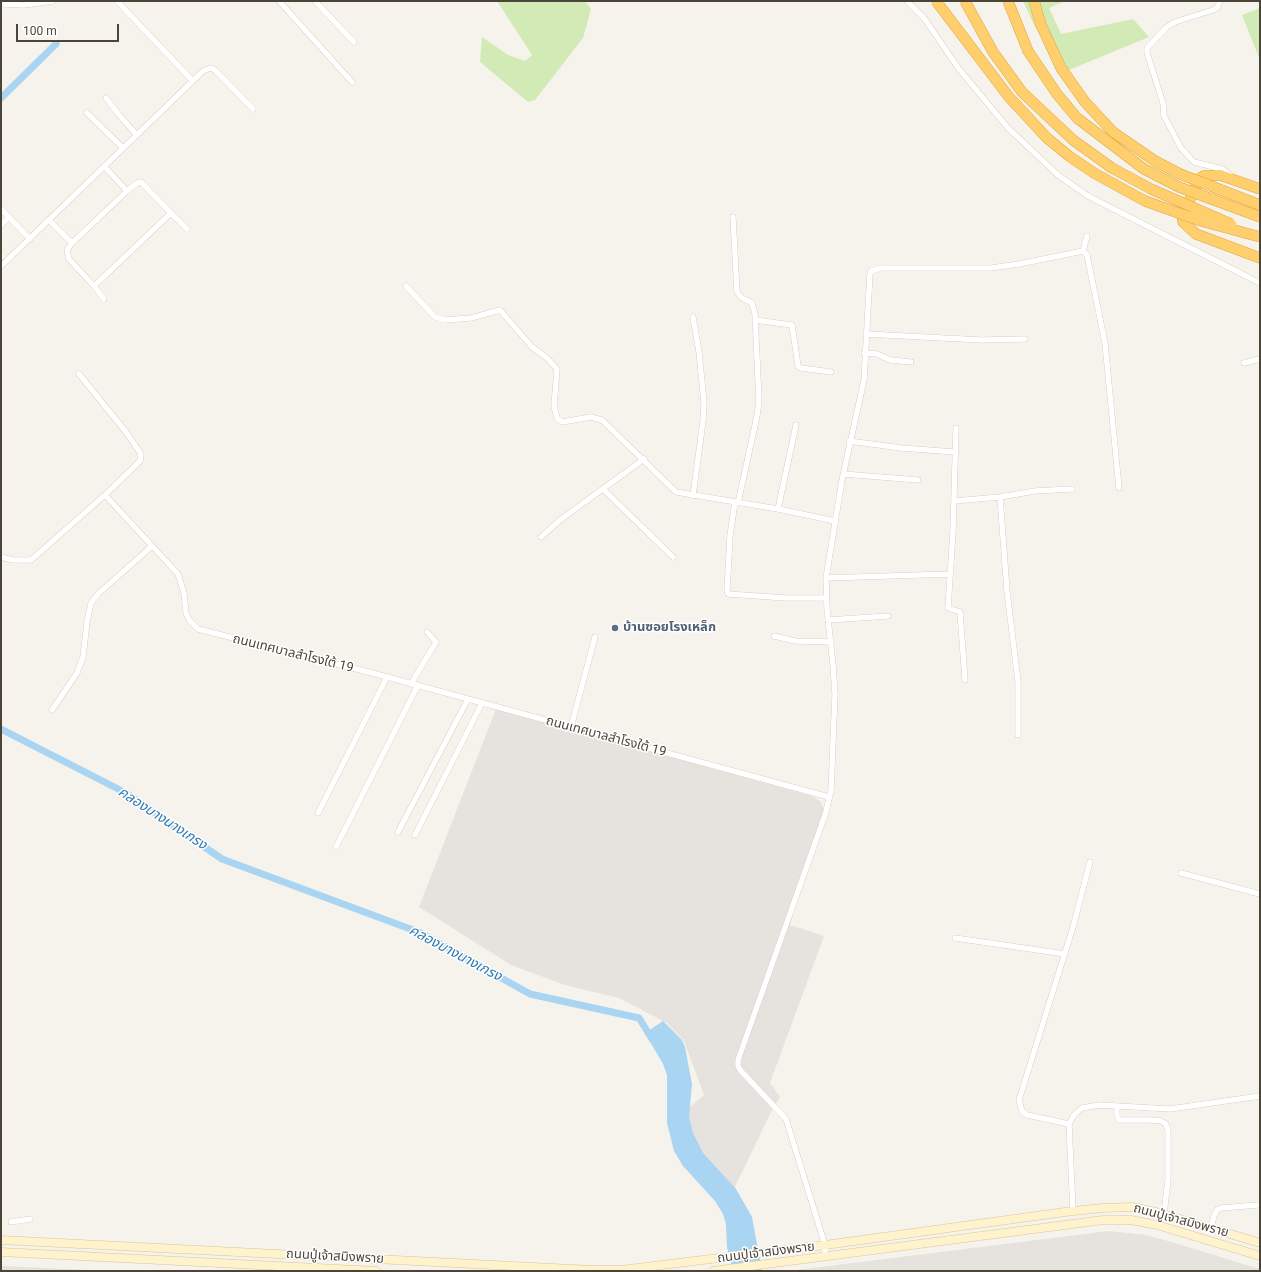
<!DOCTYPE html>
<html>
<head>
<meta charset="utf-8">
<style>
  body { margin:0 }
  #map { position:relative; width:1261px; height:1272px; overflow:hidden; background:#f6f3ec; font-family:Roboto,sans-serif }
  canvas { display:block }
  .frame { position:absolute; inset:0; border:2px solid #4b4439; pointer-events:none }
  .scale { position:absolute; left:16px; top:24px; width:103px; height:18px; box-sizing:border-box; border:2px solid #4b4439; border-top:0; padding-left:5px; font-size:12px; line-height:14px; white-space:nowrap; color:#4b4439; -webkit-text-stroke:3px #fff; paint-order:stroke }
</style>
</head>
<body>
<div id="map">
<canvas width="1261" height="1272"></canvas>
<div class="frame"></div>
<div class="scale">100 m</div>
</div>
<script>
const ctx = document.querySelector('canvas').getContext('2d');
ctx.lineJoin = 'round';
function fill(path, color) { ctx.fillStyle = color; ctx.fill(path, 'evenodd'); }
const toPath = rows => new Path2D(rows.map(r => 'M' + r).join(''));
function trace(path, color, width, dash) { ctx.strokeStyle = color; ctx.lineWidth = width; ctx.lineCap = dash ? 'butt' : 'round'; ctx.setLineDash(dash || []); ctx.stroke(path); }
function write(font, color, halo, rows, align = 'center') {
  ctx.font = font + ' Roboto,"Noto Sans Thai",sans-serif'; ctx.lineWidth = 3; ctx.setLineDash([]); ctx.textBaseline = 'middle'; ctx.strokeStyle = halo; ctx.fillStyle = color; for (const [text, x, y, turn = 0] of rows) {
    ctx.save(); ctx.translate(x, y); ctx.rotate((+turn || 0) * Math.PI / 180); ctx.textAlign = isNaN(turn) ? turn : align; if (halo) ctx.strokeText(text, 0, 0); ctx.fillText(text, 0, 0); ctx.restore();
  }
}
const industrial = toPath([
  [496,709,812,796,821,802,824,810,790,925,824,936,770,1083,780,1097,772,1110,733,1191,692,1140,685,1111,704,1095,684,1041,667,1023,619,998,565,985,511,965,419,907],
  [1109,1231,1146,1235,1168,1241,1260,1269,1260,1271,789,1271],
  [1,1266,112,1271,1,1271]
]);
const green = toPath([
  [497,1,585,1,591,9,583,38,535,100,528,102,480,62,482,37,508,55,525,61,532,55],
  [1023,1,1065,1,1049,8,1061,34,1133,19,1149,37,1064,72,1034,25],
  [1260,8,1260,60,1242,15]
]);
const water = toPath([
  [663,1021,682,1040,685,1047,692,1084,689,1117,693,1133,703,1153,736,1189,752,1217,762,1271,733,1271,727,1247,726,1224,723,1214,715,1201,683,1166,674,1151,667,1123,667,1075,663,1064,645,1033]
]);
const canal = toPath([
  [1,98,56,44],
  [1,729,126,793,222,859,421,933,530,994,639,1018,652,1039]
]);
const street = toPath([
  [117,1,193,81],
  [279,1,352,82],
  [315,1,354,42],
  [907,1,924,18,959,69,1008,128,1058,175,1088,196,1260,283],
  [1220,1,1217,8,1213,10,1175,22,1167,27,1147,48,1147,53,1163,103,1164,116,1181,148,1194,162,1222,169,1230,175],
  [1,4,24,5,53,1],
  [106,98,119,115,137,135],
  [87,113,123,148],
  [104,166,127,191],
  [141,182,171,213,94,286,69,259,67,250,72,243,127,191,137,183,141,182],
  [1,209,30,239],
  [171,213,187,229],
  [733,217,737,292,742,298,752,303,755,314,759,401,757,416,738,503],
  [49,220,72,243],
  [1,225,8,218],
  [1083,251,1087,236],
  [1,266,203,71,211,68,215,70,253,109],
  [94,286,104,299],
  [406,286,435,317,445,320,471,318,500,310,532,347,547,358,557,369,554,406,557,418,562,422,591,417,602,420,676,492,778,509,835,521],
  [755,320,792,325,798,366,801,368,831,372],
  [866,334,982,340,1025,339],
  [864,353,877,354,890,360,911,362],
  [1244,363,1260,359],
  [79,374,126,432,141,454,140,461,105,495],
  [956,428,953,531,948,608,960,612,965,680],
  [849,441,901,448,955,452],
  [843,474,918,480],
  [603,489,673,557],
  [693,496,703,421,704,403,699,352,693,317],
  [1000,497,1035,491,1072,489],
  [954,501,1000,497,1007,591,1018,682,1018,735],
  [735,502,730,536,727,591,728,594,786,598,826,598],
  [778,509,796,425],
  [541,537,560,520,644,459],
  [1,557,13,560,31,560,105,495,178,574,184,593,186,613,189,620,198,629,376,674,829,797],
  [826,578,950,574],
  [828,620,888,616],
  [774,636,795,641,831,642],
  [411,684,436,642,427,632],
  [52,710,77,673,83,657,87,622,91,603,98,594,152,546],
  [571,727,595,637],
  [318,813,387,677],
  [398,832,468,699],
  [415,835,482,703],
  [336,847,418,685],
  [1181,873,1260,894],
  [955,938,1065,954],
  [1117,1106,1117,1116,1119,1120,1151,1120,1161,1121,1166,1124,1168,1131,1168,1180,1164,1214],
  [1069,1124,1027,1115,1022,1111,1019,1100,1073,927,1090,862],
  [1073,1211,1069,1124,1074,1115,1082,1108,1099,1105,1170,1109,1260,1096],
  [11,1222,30,1219],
  [1211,1228,1214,1216,1217,1210,1221,1208,1258,1205],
  [825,1256,825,1245,786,1119,741,1071,738,1066,738,1060,825,815,831,791,835,694,833,665,827,609,826,578,842,480,864,380,870,274,871,271,881,268,991,268,1019,264,1083,251,1087,255,1105,343,1119,488]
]);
const secondary = toPath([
  [1,1240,592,1270,621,1270,825,1245,1065,1212,1102,1208,1132,1207,1160,1213,1260,1243],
  [1,1252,377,1271],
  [713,1271,1103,1220,1131,1220,1157,1225,1260,1256]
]);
const highway = toPath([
  [1260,189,1220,175,1203,176,1200,178,1182,216,1183,222,1196,234,1260,258]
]);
const highwayBridge = toPath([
  [936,1,1009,97,1047,138,1069,156,1094,173,1145,201,1201,221,1260,237],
  [965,1,993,52,1022,92,1073,140,1112,168,1151,189,1231,224],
  [1008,1,1028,51,1057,94,1077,118,1144,169,1179,187,1260,217],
  [1034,1,1041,25,1061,68,1085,102,1113,132,1155,161,1180,174,1260,205]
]);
const markers = [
  [615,628,4,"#5c6f8a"]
];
const serviceNames = [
  ["บ้านซอยโรงเหล็ก",623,628]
];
const streetNames = [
  ["ถนนเทศบาลสำโรงใต้ 19",293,654,14],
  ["ถนนเทศบาลสำโรงใต้ 19",606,737,15],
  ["ถนนปู่เจ้าสมิงพราย",1181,1221,15],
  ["ถนนปู่เจ้าสมิงพราย",766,1253,-7],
  ["ถนนปู่เจ้าสมิงพราย",335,1257,3]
];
const waterNames = [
  ["คลองบางนางเกรง",162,819,33],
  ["คลองบางนางเกรง",455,954,28]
];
fill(industrial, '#e6e2dd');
fill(green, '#d2eab5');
fill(water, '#a9d4f2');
trace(canal, '#a9d4f2', 7);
trace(street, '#c2bbae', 6);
trace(secondary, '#d6c79b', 9);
trace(highway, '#e0a43c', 11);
trace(street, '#fff', 5.5);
trace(secondary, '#fff3cd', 8);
trace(highway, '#ffcf6e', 10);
trace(highwayBridge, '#e0a43c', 11, []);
trace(highwayBridge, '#ffcf6e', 10);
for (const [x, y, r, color] of markers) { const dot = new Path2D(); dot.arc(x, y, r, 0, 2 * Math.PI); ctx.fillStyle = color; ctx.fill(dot); trace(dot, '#fff', 1.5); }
write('bold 13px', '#4e5e75', '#fff', serviceNames, 'left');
write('13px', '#4b4439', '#fff', streetNames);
write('italic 14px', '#2e7ab2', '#fff', waterNames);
</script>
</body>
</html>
